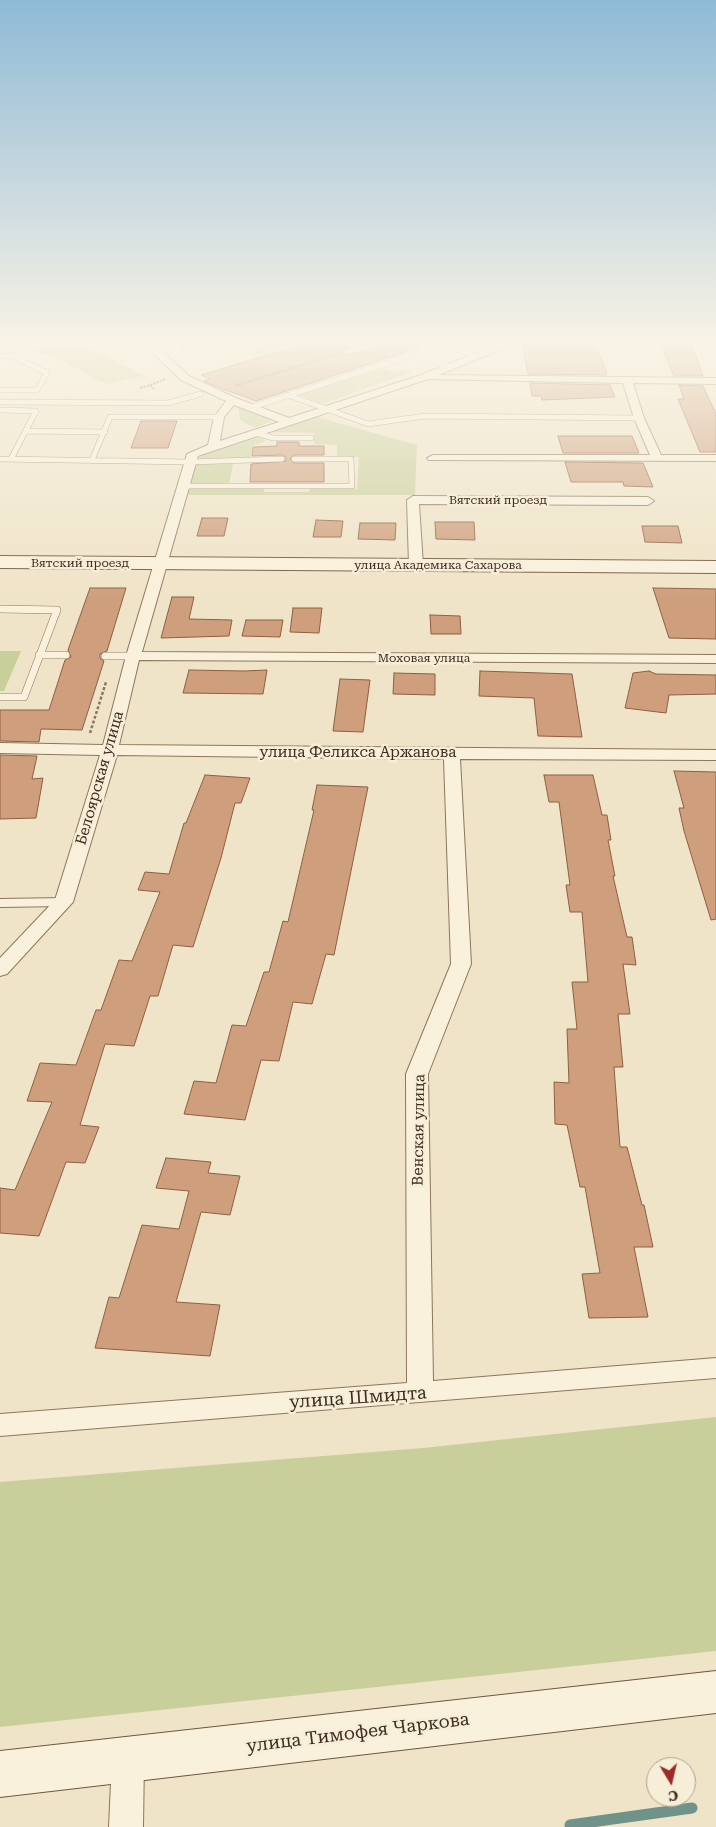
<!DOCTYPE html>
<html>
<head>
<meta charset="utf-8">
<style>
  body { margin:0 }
  #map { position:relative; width:716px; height:1827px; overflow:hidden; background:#f0e4c8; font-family:"Roboto Serif",serif }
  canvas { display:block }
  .north { position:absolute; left:646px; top:1757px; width:50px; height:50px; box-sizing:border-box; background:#f7eed8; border:1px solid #ada18e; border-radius:50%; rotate:171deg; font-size:14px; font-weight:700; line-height:20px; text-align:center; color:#3d2e20 }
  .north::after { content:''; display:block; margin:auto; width:18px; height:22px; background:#9e2a2b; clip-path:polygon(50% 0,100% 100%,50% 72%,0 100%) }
</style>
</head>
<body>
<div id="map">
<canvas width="716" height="1827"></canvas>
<div class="north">С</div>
</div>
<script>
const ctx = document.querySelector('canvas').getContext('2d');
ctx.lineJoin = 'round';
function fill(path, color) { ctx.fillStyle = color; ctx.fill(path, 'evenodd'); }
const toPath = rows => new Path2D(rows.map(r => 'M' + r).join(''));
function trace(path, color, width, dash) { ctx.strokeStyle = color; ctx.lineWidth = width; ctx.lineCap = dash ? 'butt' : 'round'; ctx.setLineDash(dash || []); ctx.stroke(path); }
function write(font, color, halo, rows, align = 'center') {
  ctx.font = font + ' "Roboto Serif",serif'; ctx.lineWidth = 5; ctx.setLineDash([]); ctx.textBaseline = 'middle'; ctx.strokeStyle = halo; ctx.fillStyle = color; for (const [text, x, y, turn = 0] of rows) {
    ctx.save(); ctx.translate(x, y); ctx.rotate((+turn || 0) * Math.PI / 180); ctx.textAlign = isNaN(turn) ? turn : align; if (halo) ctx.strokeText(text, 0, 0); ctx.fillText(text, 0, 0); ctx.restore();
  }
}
const green = toPath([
  [47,343,87,343,91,346,88,347,145,376,106,384,49,354,41,355,27,347],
  [268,343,303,343,252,357,255,354,254,348],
  [379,367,395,372,404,369,412,372,322,404,297,394],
  [240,407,272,421,255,428,240,420,238,408],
  [317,417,417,445,415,495,188,495,189,489,264,488,264,492,309,492,310,489,357,489,359,457,337,457,337,445,314,444,314,433,271,432],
  [260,437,266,441,252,446,251,459,200,459,201,456],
  [196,464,233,464,229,484,191,484],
  [0,651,21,651,4,691,0,691],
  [716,1417,716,1651,0,1727,0,1482,423,1448]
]);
const stream = toPath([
  [570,1825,692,1808]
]);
const building = toPath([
  [307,343,359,343,344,349,343,353,347,356,376,347,379,343,421,343,421,347,256,401,215,386,204,381,210,379,201,375,307,343],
  [522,343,595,343,607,373,606,375,528,374,522,343],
  [660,343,692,343,703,376,674,376,660,343],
  [530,383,610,385,615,397,542,400,541,396,532,396,530,383],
  [679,385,703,386,716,414,716,452,700,452,678,399,684,399,679,385],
  [141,421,177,421,168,448,131,448,141,421],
  [558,436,632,436,639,453,563,453,558,436],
  [277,442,299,442,299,446,324,446,324,455,294,455,290,459,294,463,324,463,324,482,250,482,251,464,286,461,286,457,282,455,252,456,253,447,277,446,277,442],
  [565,462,643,463,653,487,624,486,623,482,571,482,565,462],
  [202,518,228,518,224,536,197,536,202,518],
  [316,520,343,521,341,537,313,537,316,520],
  [435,522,474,522,475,540,436,539,435,522],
  [360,523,396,523,395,540,358,539,360,523],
  [642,526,678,526,682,543,645,542,642,526],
  [90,588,126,588,107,651,100,654,100,658,104,661,82,730,41,729,39,742,0,741,0,710,49,710,65,660,71,657,68,650,90,588],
  [653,588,716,589,716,639,669,638,653,588],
  [172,597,194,597,189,619,232,620,229,636,161,638,172,597],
  [293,608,322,608,319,633,290,632,293,608],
  [430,615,460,616,461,634,431,634,430,615],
  [246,620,283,620,280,637,242,636,246,620],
  [189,670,244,671,267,670,263,694,183,693,189,670],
  [480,671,572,674,582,737,538,736,534,698,479,696,480,671],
  [649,671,656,674,716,675,716,694,669,695,666,713,625,708,633,673,649,671],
  [394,673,435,674,435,695,393,694,394,673],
  [340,679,370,680,363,732,333,731,340,679],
  [0,755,37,756,32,779,43,778,36,818,0,819,0,755],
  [674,771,716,772,716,919,711,920,684,831,679,808,684,808,674,771],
  [205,775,250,778,241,803,235,803,221,858,193,947,173,945,158,996,150,996,134,1046,105,1044,80,1125,99,1127,85,1163,66,1162,39,1236,0,1233,0,1188,15,1190,52,1102,27,1101,40,1063,76,1065,96,1010,101,1010,119,960,132,961,160,892,138,890,145,872,169,874,184,823,186,823,205,775],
  [544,775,593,775,602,815,607,815,611,840,608,840,615,876,613,876,627,937,632,937,636,965,623,964,630,1014,618,1014,623,1067,614,1067,620,1147,627,1147,642,1205,644,1205,653,1247,634,1247,648,1317,589,1318,582,1274,600,1273,585,1187,580,1187,567,1125,555,1124,554,1082,569,1083,567,1029,577,1029,572,982,588,982,582,912,570,912,566,885,570,885,559,802,549,802,544,775],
  [317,785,368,787,334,955,326,954,312,1004,293,1002,279,1061,261,1060,245,1120,184,1114,194,1081,216,1083,232,1025,246,1026,264,972,269,972,283,921,288,922,314,810,312,810,317,785],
  [166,1158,211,1162,208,1173,240,1176,230,1215,201,1212,176,1302,220,1305,210,1356,95,1348,109,1297,119,1298,142,1225,179,1229,189,1191,156,1188,166,1158]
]);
const pathFar1 = toPath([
  [179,343,184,354],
  [150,385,165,379],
  [235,386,334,355],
  [140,388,150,385,154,389]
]);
const path = toPath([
  [90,733,106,682]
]);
const laneFar2 = toPath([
  [438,343,477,356],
  [151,345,162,343],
  [458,350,477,343],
  [347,352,375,343],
  [414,355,451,367],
  [0,356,13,356,47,373,37,390,0,390],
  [288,395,368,424,425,416,639,418],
  [0,402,168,403,201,394],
  [252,407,426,351],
  [0,410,36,411,11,459],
  [27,431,105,432],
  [256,433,273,438,311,438],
  [0,459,190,462,282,459],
  [92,460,110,417,219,417],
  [182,486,352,486,351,459,294,459]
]);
const laneFar1 = toPath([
  [0,609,57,610,24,697,0,697],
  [39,655,66,655],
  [105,656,133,656]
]);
const lane = toPath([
  [0,903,64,902]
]);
const street = toPath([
  [142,343,153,343,189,376,236,398,289,418,418,376,501,343,516,343,439,375,716,378,716,384,633,383,644,418,661,455,716,455,716,461,429,460,427,458,433,455,650,455,634,418,623,383,428,379,198,456,142,652,716,655,716,663,139,660,119,745,716,750,716,760,460,759,471,964,428,1074,433,1381,716,1358,716,1378,0,1436,0,1414,407,1383,406,1074,451,964,444,759,117,755,73,902,7,974,0,976,0,958,55,900,100,755,0,753,0,743,103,745,126,656,187,454,208,445,214,417,226,401,181,380,142,343],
  [234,405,279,422,220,441,224,417,234,405],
  [413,496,648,497,654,501,648,505,419,504,423,565,416,569,409,565,407,500,413,496],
  [128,1744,139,1749,144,1760,143,1827,109,1827,112,1760,117,1749,128,1744]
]);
const secondary = toPath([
  [0,556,716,561,716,573,0,568,0,556],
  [716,1671,716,1713,0,1797,0,1751,716,1671]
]);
const farStreetnames = [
  ["Вятский проезд",498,500],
  ["Вятский проезд",80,563],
  ["улица Академика Сахарова",438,565],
  ["Моховая улица",424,658]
];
const streetNames = [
  ["улица Феликса Аржанова",358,753],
  ["Белоярская улица",100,778,-74],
  ["Венская улица",419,1130,-89]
];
const nearStreetnames = [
  ["улица Шмидта",358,1398,-4],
  ["улица Тимофея Чаркова",358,1733,-7]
];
fill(green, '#c9cf9b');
trace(stream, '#6f938a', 11);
fill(building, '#cf9f7d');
trace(building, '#8d5f41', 1);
trace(laneFar2, '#8d765c', 6);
trace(laneFar1, '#8d765c', 8);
trace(lane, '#8d765c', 10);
trace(street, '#8d765c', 2);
trace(secondary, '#6f573f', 2);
trace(pathFar1, '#8d765c', 2, [2.5, 1]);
trace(path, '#8d765c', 2.5, [3, 2]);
trace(laneFar2, '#faf1dc', 5);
trace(laneFar1, '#faf1dc', 7);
trace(lane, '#faf1dc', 8);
fill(street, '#faf1dc');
fill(secondary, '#faf1dc');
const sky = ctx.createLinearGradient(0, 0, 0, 599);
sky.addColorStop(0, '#8fbad6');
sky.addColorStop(0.57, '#f8f3e6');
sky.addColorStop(1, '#f8f3e600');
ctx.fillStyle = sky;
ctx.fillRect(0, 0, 716, 599);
write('12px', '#3d2e20', '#f7eed8', farStreetnames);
write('15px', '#3d2e20', '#f7eed8', streetNames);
write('18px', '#3d2e20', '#f7eed8', nearStreetnames);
</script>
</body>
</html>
